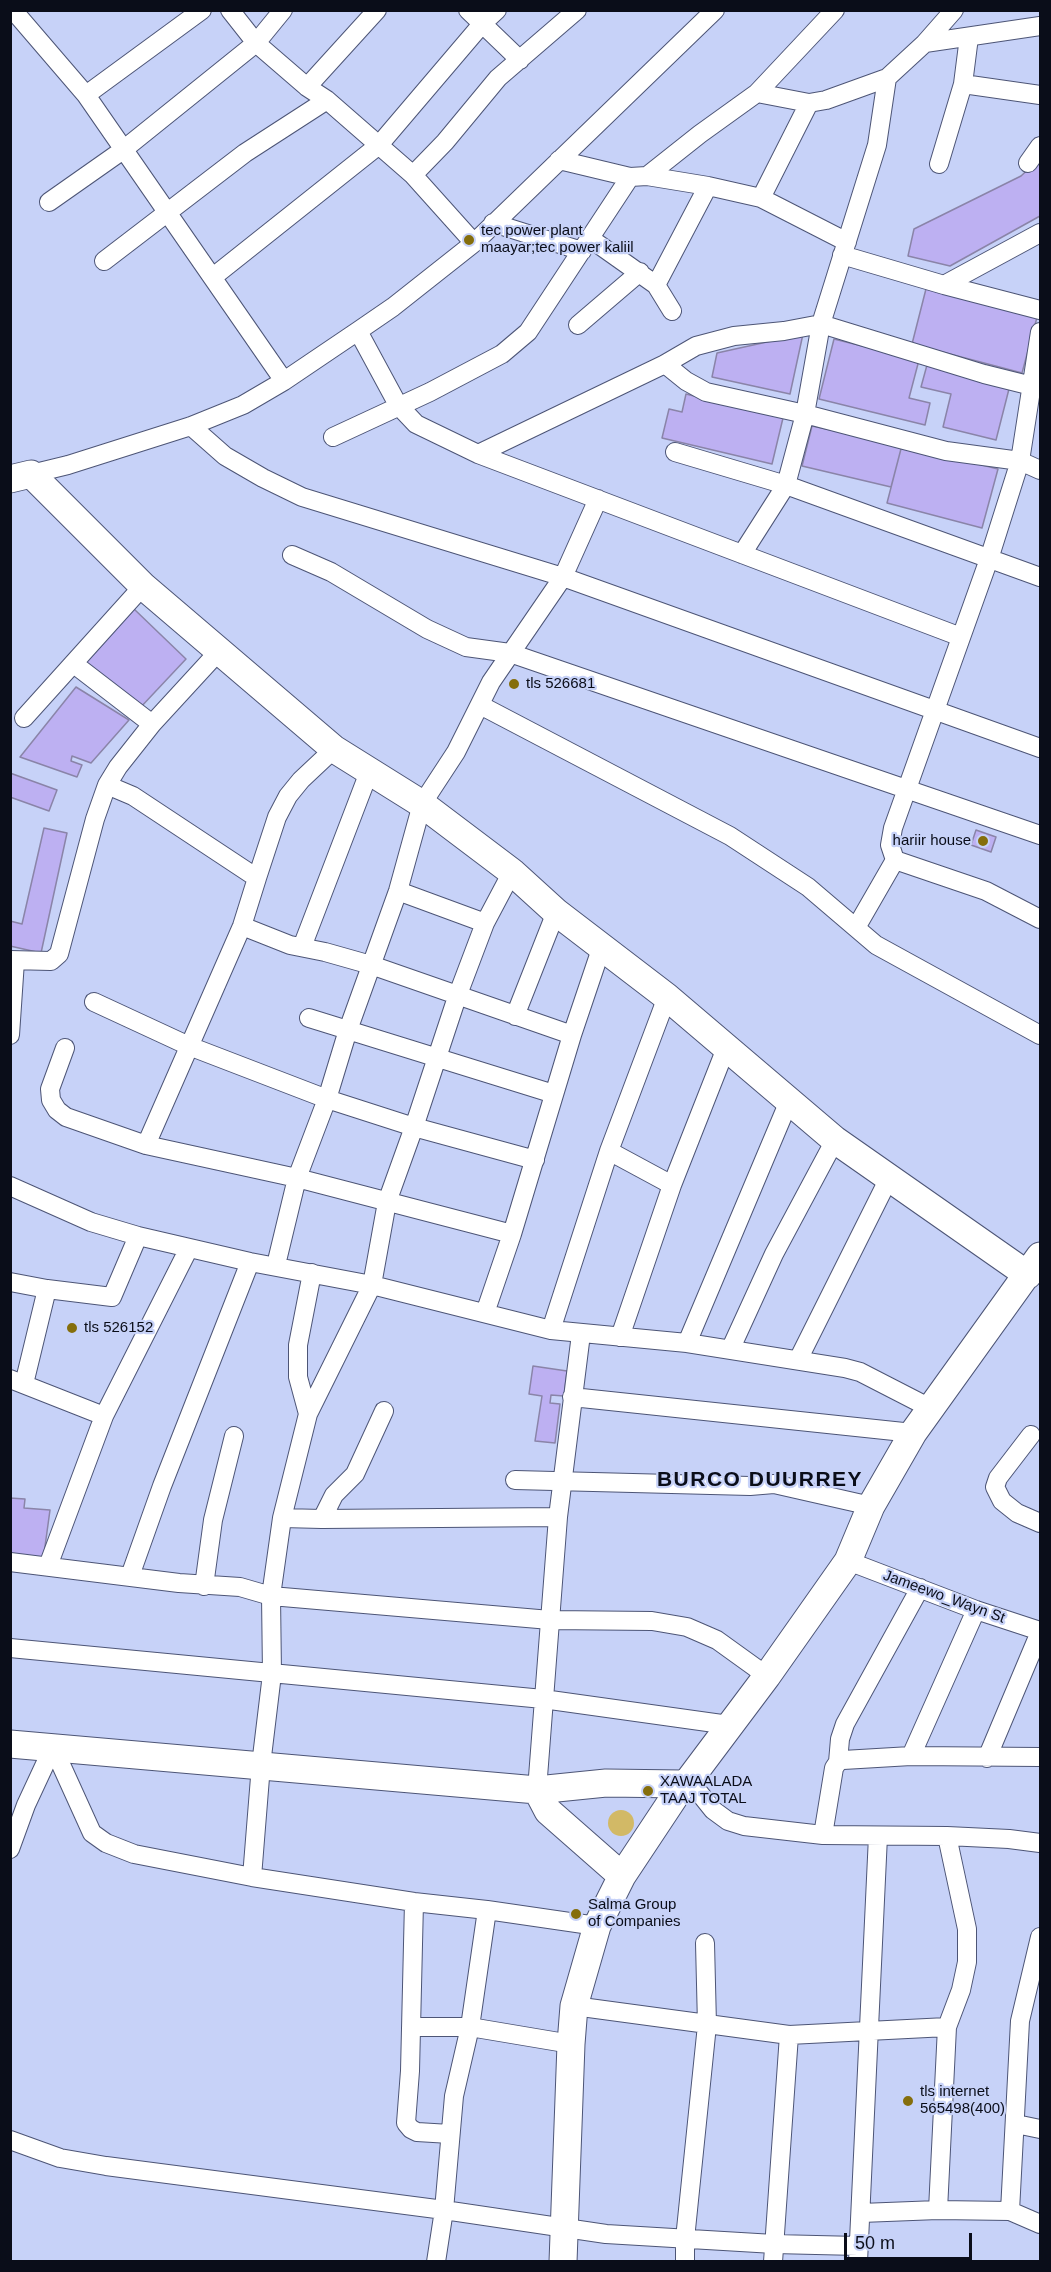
<!DOCTYPE html>
<html>
<head>
<meta charset="utf-8">
<style>
  body { margin:0 }
  #map { position:relative; width:1051px; height:2272px; overflow:hidden; background:#c7d2f8; font-family:Helvetica,sans-serif }
  canvas { display:block }
  .frame { position:absolute; inset:0; border:12px solid #0a0d19; pointer-events:none }
  .scale { position:absolute; left:844px; top:2233px; width:128px; height:27px; box-sizing:border-box; border:3px solid #0a0d19; border-top:0; padding-left:8px; font-size:18px; line-height:21px; white-space:nowrap; color:#0a0d19; -webkit-text-stroke:4px #c7d2f8; paint-order:stroke }
</style>
</head>
<body>
<div id="map">
<canvas width="1051" height="2272"></canvas>
<div class="frame"></div>
<div class="scale">50 m</div>
</div>
<script>
const ctx = document.querySelector('canvas').getContext('2d');
ctx.lineJoin = 'round';
function fill(path, color) { ctx.fillStyle = color; ctx.fill(path, 'evenodd'); }
const toPath = rows => new Path2D(rows.map(r => 'M' + r).join(''));
function trace(path, color, width, dash) { ctx.strokeStyle = color; ctx.lineWidth = width; ctx.lineCap = dash ? 'butt' : 'round'; ctx.setLineDash(dash || []); ctx.stroke(path); }
function write(font, color, halo, rows, align = 'center') {
  ctx.font = font + ' Helvetica,sans-serif'; ctx.lineWidth = 4.5; ctx.setLineDash([]); ctx.textBaseline = 'middle'; ctx.strokeStyle = halo; ctx.fillStyle = color; for (const [text, x, y, turn = 0] of rows) {
    ctx.save(); ctx.translate(x, y); ctx.rotate((+turn || 0) * Math.PI / 180); ctx.textAlign = isNaN(turn) ? turn : align; if (halo) ctx.strokeText(text, 0, 0); ctx.fillText(text, 0, 0); ctx.restore();
  }
}
const green = toPath([
  '608 1823a13 13 0 1 1 26 0a13 13 0 1 1-26 0Z'
]);
const building = toPath([
  [1040,158,1040,216,950,266,908,256,914,229,1021,176,1040,158],
  [928,281,1039,310,1022,373,912,344,928,281],
  [803,334,790,394,712,377,717,353,803,334],
  [834,339,919,360,909,398,930,403,925,425,819,399,834,339],
  [927,365,1010,385,996,440,943,427,951,394,921,387,927,365],
  [686,394,783,418,772,464,662,438,669,409,682,412,686,394],
  [812,426,902,445,891,487,802,466,812,426],
  [902,445,998,469,982,528,887,503,902,445],
  [134,609,186,659,139,709,83,666,134,609],
  [76,687,129,720,91,763,72,756,71,761,82,765,77,777,20,757,76,687],
  [10,773,57,790,49,811,10,797,10,773],
  [44,828,67,833,41,953,10,946,10,921,22,924,44,828],
  [976,830,996,837,991,852,971,845,976,830],
  [533,1366,567,1371,564,1396,551,1395,550,1403,560,1404,555,1443,535,1441,542,1396,529,1394,533,1366],
  [10,1498,25,1499,24,1508,50,1510,43,1561,10,1558,10,1498]
]);
const street = toPath([
  [13,10,86,95],
  [202,10,86,95,284,381],
  [230,10,256,43,307,87,327,100,413,175,474,243],
  [468,10,520,60],
  [925,43,954,10],
  [963,84,1040,95],
  [307,87,377,10],
  [757,93,835,10],
  [559,160,630,177,647,176,708,186,761,198,847,242],
  [1028,163,1040,146],
  [939,164,963,84,969,37],
  [413,175,445,142,498,78,577,10],
  [647,176,700,134,757,93,809,103,826,100,887,78,925,43,1040,26],
  [761,198,809,103],
  [49,202,123,150,256,43,283,10],
  [493,223,582,251],
  [591,239,656,285,672,311],
  [842,255,944,285,1040,310],
  [104,261,245,153,327,100],
  [213,277,379,145,482,24,497,10],
  [656,285,708,186],
  [944,285,1040,233],
  [578,325,640,272],
  [358,331,398,405,416,424,478,454,961,637],
  [1040,332,1020,461,989,559,893,828,890,845,895,860,986,891,1040,919],
  [665,364,686,381,706,392,805,414,946,451,1020,461,1040,470],
  [191,426,225,456,263,478,302,497,563,577,1040,748],
  [333,437,430,392,502,354,528,332,630,177],
  [675,452,786,485,1040,577],
  [478,454,665,364,696,346,734,336,784,331,821,324,984,374,1040,388],
  [31,474,68,465,191,426,243,405,284,381,358,331,393,307,474,243,715,10],
  [742,554,786,485,805,414,821,324,877,145,887,78],
  [292,555,331,572,427,629,466,647,510,653,1040,835],
  [74,664,152,724],
  [480,705,730,836,808,887,876,945,1040,1035],
  [24,718,143,586],
  [107,785,118,767,152,724,220,650],
  [398,891,485,923],
  [242,926,290,945,325,952,371,965,572,1035],
  [857,926,895,860],
  [302,947,369,772],
  [10,960,51,961,59,954,95,819,107,785,133,796,257,878,277,817,288,796,301,780,334,749],
  [94,1002,189,1046,327,1099,414,1127,535,1160],
  [515,1016,556,912],
  [309,1018,554,1094],
  [10,1035,15,961],
  [65,1048,50,1089,51,1100,57,1110,66,1117,146,1145,297,1178,512,1234],
  [146,1145,242,926,257,878],
  [609,1151,672,1185],
  [10,1186,91,1222,138,1236,250,1262,372,1285,551,1330,687,1343,845,1368,860,1372,932,1409],
  [276,1265,297,1178,327,1099,348,1030,398,891,422,804,456,752,491,682,563,577,598,499],
  [10,1282,47,1289,112,1297,138,1236],
  [485,1313,512,1234,572,1035,602,946],
  [551,1330,609,1151,667,997],
  [620,1337,672,1185,726,1048],
  [687,1343,789,1101],
  [731,1348,774,1254,835,1140],
  [798,1360,889,1178],
  [10,1379,104,1416,48,1566],
  [24,1384,47,1289],
  [572,1397,913,1433],
  [308,1414,298,1377,298,1345,312,1273],
  [104,1416,189,1248],
  [1031,1435,998,1478,995,1487,1002,1501,1017,1513,1040,1523],
  [515,1480,750,1486,774,1484,871,1506],
  [282,1518,322,1519,334,1495,355,1474,384,1411],
  [322,1519,558,1517],
  [848,1561,976,1610,1040,1631],
  [10,1562,179,1583,240,1587,271,1596,550,1620,652,1621,687,1627,717,1640,767,1676],
  [130,1576,162,1486,250,1262],
  [204,1586,213,1520,234,1436],
  [10,1648,543,1699,729,1725],
  [53,1747,92,1833,106,1843,134,1854,252,1877,414,1902,487,1910,597,1926],
  [911,1756,976,1610],
  [987,1758,1040,1632],
  [838,1762,840,1739,845,1724,920,1588],
  [689,1780,713,1810,728,1821,744,1826,823,1835,947,1836,1009,1839,1040,1843],
  [537,1790,558,1517,581,1334],
  [823,1835,834,1768,838,1762,843,1760,911,1756,1040,1757],
  [10,1849,26,1805,53,1747],
  [252,1877,261,1765,272,1674,271,1596,282,1518,308,1414,372,1285,387,1202,414,1127,457,997,485,923,512,872],
  [414,1902,410,2071,406,2123,411,2129,417,2132,450,2134],
  [574,2006,789,2035,947,2027],
  [412,2027,470,2027,571,2044],
  [1016,2124,1040,2129],
  [10,2140,60,2158,106,2166,444,2210,606,2234,774,2244,858,2246],
  [938,2210,947,2027,961,1990,967,1962,967,1929,947,1836],
  [1010,2211,1020,2021,1040,1937],
  [861,2213,938,2210,1010,2211,1040,2224],
  [436,2262,444,2210,454,2096,470,2027,487,1910],
  [685,2262,685,2239,707,2025,705,1943],
  [773,2262,789,2035],
  [858,2262,878,1836]
]);
const secondary = toPath([
  [10,479,31,474,143,586,334,749,422,804,512,872,556,912,667,997,835,1140,1028,1275],
  [10,1744,537,1790,606,1783,683,1784],
  [537,1790,548,1811,622,1876],
  [563,2262,571,2044,574,2006,597,1926,622,1876,683,1784,689,1780,767,1676,848,1561,871,1506,913,1433,1040,1256]
]);
const markers = [
  [469,240,6,"#856e0c"],
  [514,684,6,"#856e0c"],
  [983,841,6,"#856e0c"],
  [72,1328,6,"#856e0c"],
  [648,1791,6,"#856e0c"],
  [576,1914,6,"#856e0c"],
  [908,2101,6,"#856e0c"]
];
const poiNames = [
  ["tec power plant",481,231],
  ["maayar;tec power kaliil",481,248],
  ["tls 526681",526,684],
  ["hariir house",971,841,"right"],
  ["tls 526152",84,1328],
  ["XAWAALADA",660,1782],
  ["TAAJ TOTAL",660,1799],
  ["Salma Group",588,1905],
  ["of Companies",588,1922],
  ["tls internet",920,2092],
  ["565498(400)",920,2109]
];
const streetNames = [
  ["Jameewo_Wayn St",944,1597,20]
];
const districtNames = [
  ["BURCO DUURREY",760,1480]
];
fill(green, '#d2b966');
fill(building, '#bdb0f2');
trace(building, '#8a84a8', 1.5);
trace(street, '#4d5576', 20);
trace(secondary, '#4d5576', 29);
trace(street, '#fff', 18);
trace(secondary, '#fff', 27);
for (const [x, y, r, color] of markers) { const dot = new Path2D(); dot.arc(x, y, r, 0, 2 * Math.PI); ctx.fillStyle = color; ctx.fill(dot); trace(dot, '#c7d2f8', 2); }
write('15px', '#0a0d19', '#c7d2f8', poiNames, 'left');
write('15px', '#0a0d19', '#c7d2f8', streetNames);
ctx.letterSpacing = '1.5px';
write('bold 21px', '#0a0d19', '#c7d2f8', districtNames);
ctx.letterSpacing = '0px';
</script>
</body>
</html>
